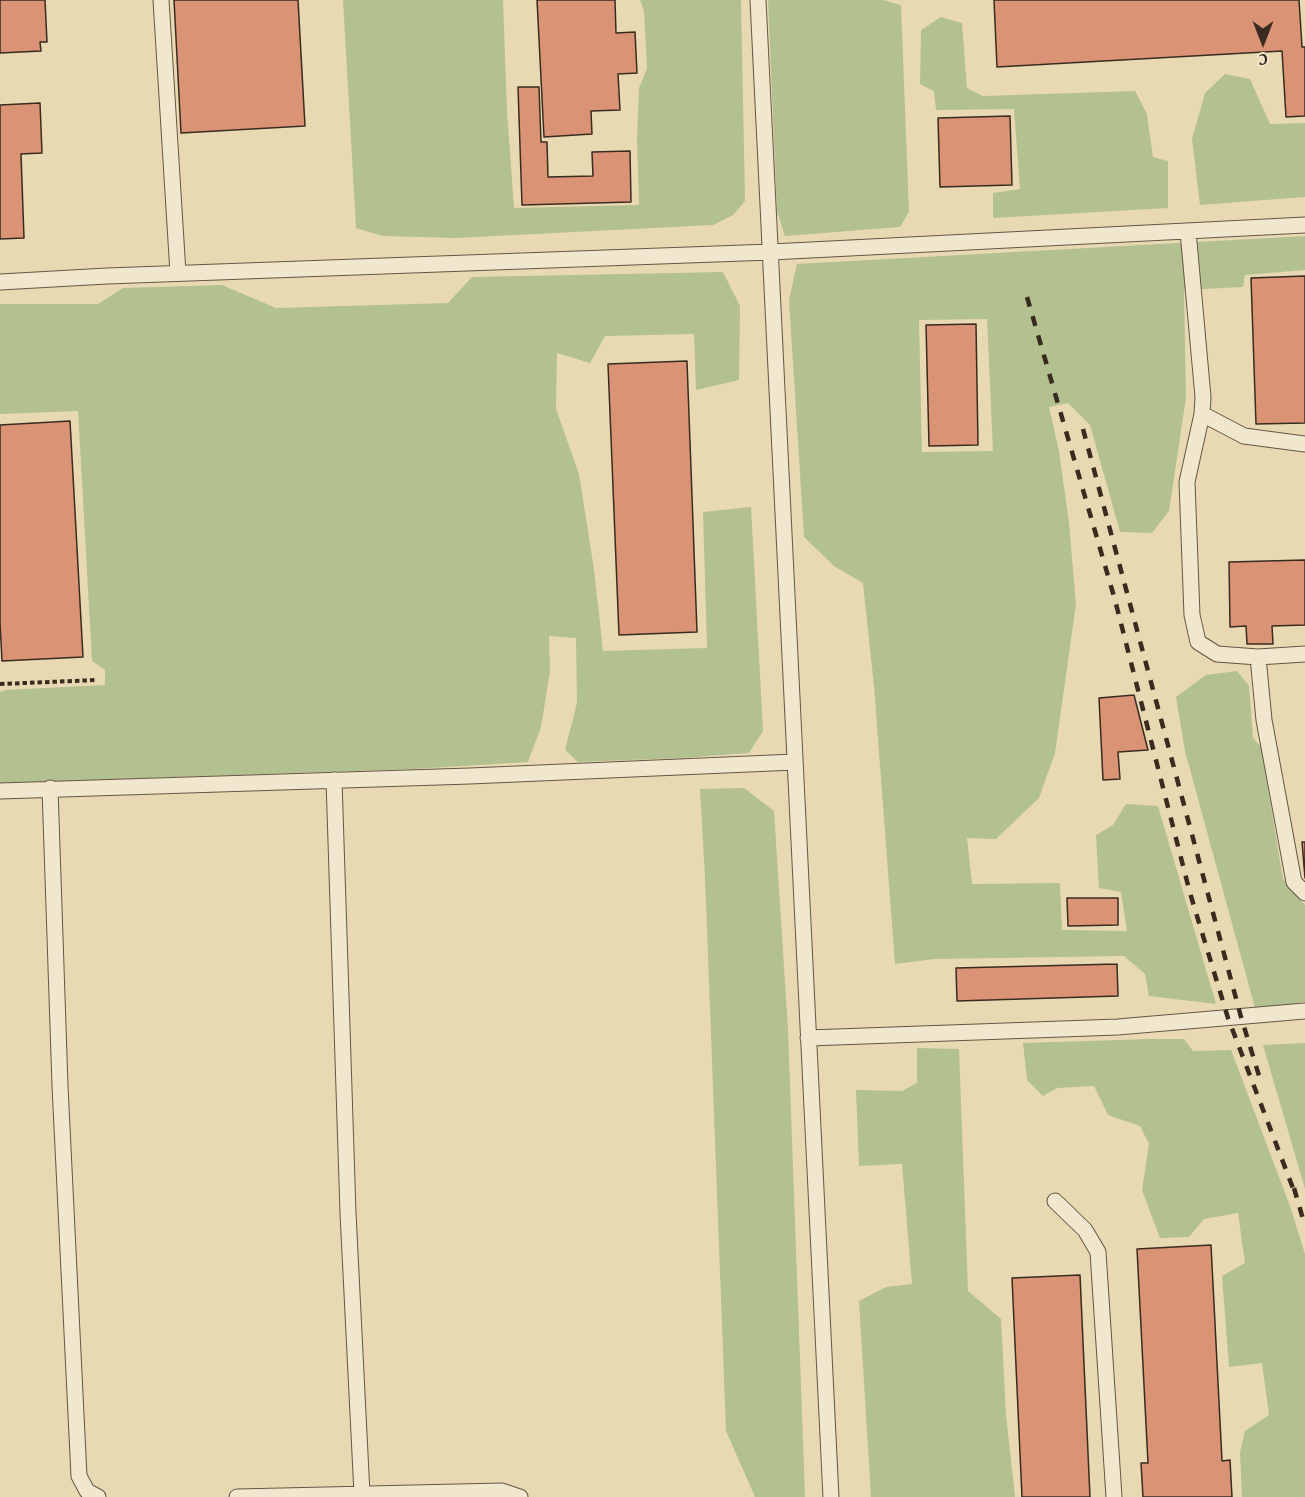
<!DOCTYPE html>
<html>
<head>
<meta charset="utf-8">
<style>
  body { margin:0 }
  #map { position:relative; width:1305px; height:1497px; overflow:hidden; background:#e9d9b3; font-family:"Gentium Book Plus",serif }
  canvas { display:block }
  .north { position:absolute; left:1233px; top:12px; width:60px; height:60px; -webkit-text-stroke:4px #f1e6ce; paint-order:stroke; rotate:180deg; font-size:16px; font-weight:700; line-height:24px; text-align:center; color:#392b20 }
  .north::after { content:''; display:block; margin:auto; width:21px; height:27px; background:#392b20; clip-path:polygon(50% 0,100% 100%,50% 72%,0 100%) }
</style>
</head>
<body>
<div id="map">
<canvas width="1305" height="1497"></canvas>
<div class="north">С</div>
</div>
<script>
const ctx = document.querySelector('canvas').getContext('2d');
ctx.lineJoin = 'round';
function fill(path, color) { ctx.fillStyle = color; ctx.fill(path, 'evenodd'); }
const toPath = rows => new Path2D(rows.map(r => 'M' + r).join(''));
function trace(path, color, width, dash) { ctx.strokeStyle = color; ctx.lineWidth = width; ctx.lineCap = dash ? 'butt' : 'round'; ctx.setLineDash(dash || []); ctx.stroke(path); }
const green = toPath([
  [343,0,503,0,507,112,514,208,639,205,637,139,639,88,647,69,644,11,640,0,741,0,745,201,733,215,713,225,456,238,382,236,356,228],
  [768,0,883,0,901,5,909,212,900,227,785,236,777,211],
  [941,17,962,23,967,88,983,96,1135,91,1147,114,1153,157,1168,161,1168,208,993,218,993,193,1020,189,1014,109,936,110,934,91,920,84,921,30],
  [1225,74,1250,79,1270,124,1305,123,1305,197,1200,205,1192,139,1205,93],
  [1305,236,1305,270,1245,275,1243,287,1184,290,1186,398,1169,511,1152,533,1120,532,1090,425,1068,403,1049,407,1059,451,1069,523,1076,604,1055,753,1039,798,996,839,967,838,972,884,1060,883,1062,930,1127,931,1121,892,1099,888,1096,835,1113,825,1126,804,1158,806,1216,1004,1149,996,1145,974,1124,956,934,959,895,964,874,686,863,583,834,566,804,537,789,300,797,264],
  [987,319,993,451,922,452,919,320],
  [723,272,740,306,739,380,696,390,694,334,605,336,590,363,557,353,556,409,579,474,594,569,603,651,707,648,703,512,751,507,763,731,749,753,682,758,578,762,565,750,577,703,576,638,549,636,550,671,541,727,528,762,414,769,0,783,0,692,5,690,105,685,105,670,92,661,78,411,0,414,0,304,98,304,123,288,222,285,276,308,448,303,472,277],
  [1237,671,1249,686,1253,738,1261,747,1283,879,1305,905,1305,1002,1255,1008,1185,751,1176,697,1206,675],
  [744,788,774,811,788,1029,805,1497,755,1497,726,1431,705,877,700,789],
  [1150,1039,1184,1039,1193,1051,1231,1050,1290,1206,1305,1254,1305,1497,1242,1497,1240,1452,1245,1431,1269,1415,1262,1363,1229,1367,1222,1276,1245,1263,1238,1213,1204,1219,1189,1237,1160,1238,1142,1190,1149,1144,1140,1126,1108,1115,1094,1086,1057,1088,1043,1096,1027,1080,1023,1043],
  [1305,1043,1305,1189,1263,1045],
  [917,1048,959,1049,968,1291,1001,1319,1006,1414,1015,1497,871,1497,859,1301,886,1287,912,1284,902,1164,859,1166,856,1090,902,1091,917,1083]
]);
const building = toPath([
  [0,0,45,0,47,42,40,42,41,51,0,53,0,0],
  [174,0,298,0,305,126,181,133,174,0],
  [537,0,615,0,616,33,635,32,637,73,618,74,620,110,591,111,592,134,544,137,537,0],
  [994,0,1299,0,1302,47,1305,47,1305,116,1286,117,1282,51,997,67,994,0],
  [518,87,539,87,541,142,547,142,548,177,593,176,592,152,630,151,631,202,522,205,518,87],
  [40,103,42,153,21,154,24,238,0,239,0,105,40,103],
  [1010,116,1012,185,940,187,938,118,1010,116],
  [1305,276,1305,423,1256,424,1251,278,1305,276],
  [976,324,978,445,929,446,926,325,976,324],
  [687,361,697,632,619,635,608,364,687,361],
  [70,421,83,657,2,661,0,623,0,425,70,421],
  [1305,560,1305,625,1272,626,1273,644,1247,644,1246,626,1230,627,1229,562,1305,560],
  [1134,695,1148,750,1118,752,1120,779,1103,780,1099,698,1134,695],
  [1302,842,1305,842,1305,878,1302,842],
  [1067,898,1118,898,1118,925,1068,926,1067,898],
  [1117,964,1118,996,957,1001,956,968,1117,964],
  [1211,1245,1222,1461,1230,1460,1232,1497,1143,1497,1141,1463,1148,1463,1137,1249,1211,1245],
  [1080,1275,1090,1497,1022,1497,1012,1278,1080,1275]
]);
const path = toPath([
  [0,684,97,680]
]);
const lane = toPath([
  [161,0,178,273],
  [758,0,831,1497],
  [1188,231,1203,397,1202,414,1187,482,1192,615,1198,642,1217,654,1258,657,1305,654],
  [0,282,107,276,771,252,1305,225],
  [1202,414,1244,436,1305,444],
  [1258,657,1264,720,1294,882,1305,893],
  [334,780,348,1213,362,1494],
  [50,788,60,1086,79,1476,87,1491,98,1497],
  [0,791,470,776,795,762],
  [808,1038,1118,1027,1305,1011],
  [1055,1201,1085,1230,1098,1252,1114,1497],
  [237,1497,502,1491,520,1497]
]);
const rail = toPath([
  [1027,297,1115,600,1190,893,1228,1018,1296,1196],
  [1083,429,1241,1017,1260,1079],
  [1294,1188,1305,1226]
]);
fill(green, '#b3c08f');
fill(building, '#da9475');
trace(building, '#392b20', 1.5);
trace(lane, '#655645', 17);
trace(path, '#392b20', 4, [4.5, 3]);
trace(lane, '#f1e6ce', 15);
trace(rail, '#392b20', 4.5, [10, 10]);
</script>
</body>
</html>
